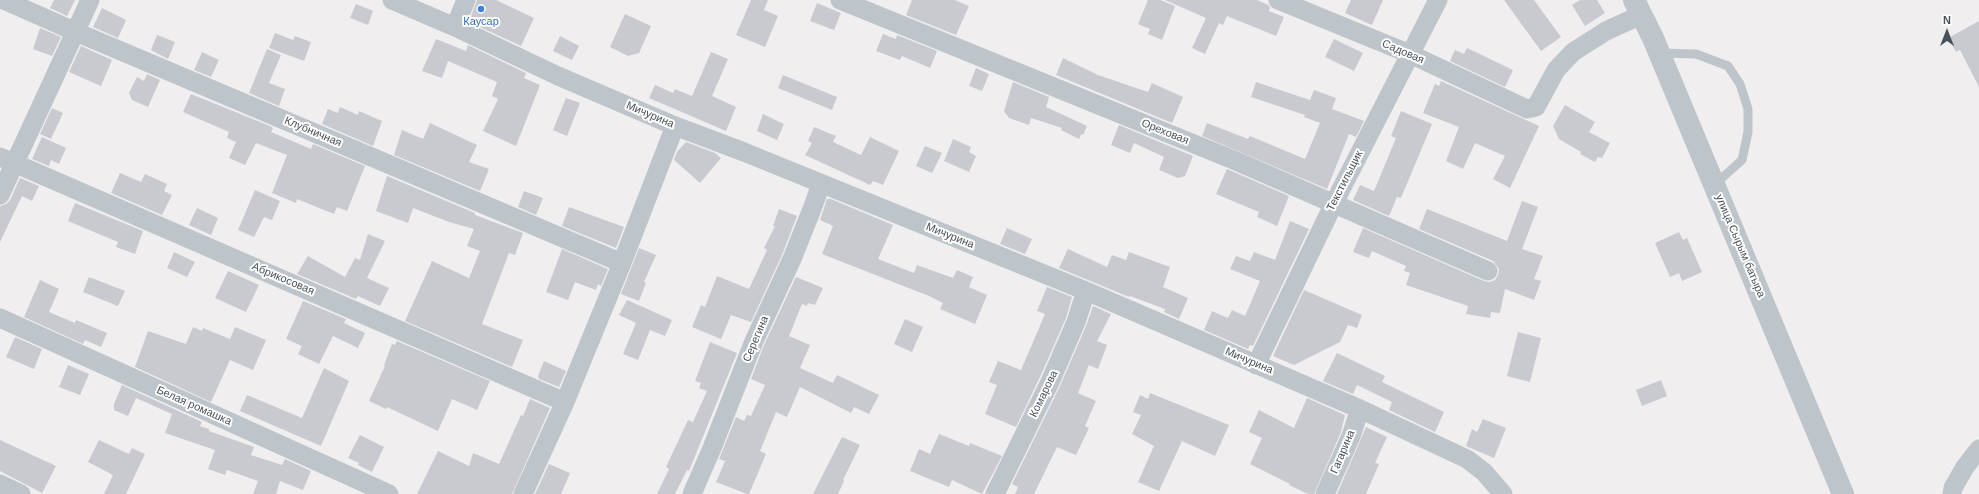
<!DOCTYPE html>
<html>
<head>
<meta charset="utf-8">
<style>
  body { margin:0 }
  #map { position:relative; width:1979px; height:494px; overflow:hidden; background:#f0eeee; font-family:Arial,sans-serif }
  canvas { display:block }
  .north { position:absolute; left:1927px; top:12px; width:40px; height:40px; -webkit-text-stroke:3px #fff; paint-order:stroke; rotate:0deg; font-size:11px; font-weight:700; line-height:16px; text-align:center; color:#485159 }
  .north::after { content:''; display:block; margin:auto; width:14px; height:18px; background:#485159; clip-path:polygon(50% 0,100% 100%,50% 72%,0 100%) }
</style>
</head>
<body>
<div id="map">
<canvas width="1979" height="494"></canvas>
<div class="north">N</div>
</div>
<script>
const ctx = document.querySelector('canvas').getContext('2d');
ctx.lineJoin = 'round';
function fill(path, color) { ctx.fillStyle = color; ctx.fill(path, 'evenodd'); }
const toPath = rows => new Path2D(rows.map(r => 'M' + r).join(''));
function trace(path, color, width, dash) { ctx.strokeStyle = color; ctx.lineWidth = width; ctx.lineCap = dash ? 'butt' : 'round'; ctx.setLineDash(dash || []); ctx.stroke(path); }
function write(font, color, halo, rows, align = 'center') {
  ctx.font = font + ' Arial,sans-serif'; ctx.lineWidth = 4; ctx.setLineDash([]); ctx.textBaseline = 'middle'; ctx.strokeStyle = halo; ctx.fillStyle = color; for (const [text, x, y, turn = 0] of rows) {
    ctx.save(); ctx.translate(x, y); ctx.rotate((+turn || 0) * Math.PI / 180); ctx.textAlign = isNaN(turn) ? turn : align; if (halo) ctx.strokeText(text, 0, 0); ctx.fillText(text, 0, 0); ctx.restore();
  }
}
const building = toPath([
  [54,0,75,0,67,16,50,8],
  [477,0,496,0,534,18,521,46,469,22],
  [751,0,768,0,764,10,778,16,765,47,736,35],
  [912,0,955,0,969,6,956,35,906,15],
  [1148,0,1160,0,1175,6,1162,40,1148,34,1150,29,1138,24],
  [1165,0,1257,0,1268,5,1270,7,1269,11,1284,17,1276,36,1227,16,1223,25,1219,23,1205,54,1192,48,1206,18],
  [1351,0,1383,0,1372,25,1345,13],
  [1504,0,1534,0,1561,37,1541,51],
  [1580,0,1597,0,1605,13,1585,26,1572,5],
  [817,3,841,13,834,30,810,21],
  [356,4,373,11,368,25,350,18],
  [102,8,126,20,118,38,93,27],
  [625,14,651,26,639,53,628,56,610,47],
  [1979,21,1979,87,1960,50,1956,52,1948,38],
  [40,28,61,37,52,56,33,49],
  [275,33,293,40,295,36,311,42,304,61,269,48],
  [883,34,896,39,897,35,937,51,930,68,902,56,900,60,876,51],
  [157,35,175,42,168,59,151,50],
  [560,36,579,46,572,60,553,51],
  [436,39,466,51,468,45,526,73,524,78,540,85,516,146,483,131,498,99,492,96,497,82,448,61,442,78,422,71],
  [1334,39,1363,53,1354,71,1325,57],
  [81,46,112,60,101,86,69,72],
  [1467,48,1513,70,1505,87,1450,61,1455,50,1464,54],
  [267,49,281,55,269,83,285,89,279,106,249,93],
  [202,52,219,60,211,77,194,70],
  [711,52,728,59,712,96,736,107,726,131,649,98,655,85,673,93,675,89,692,96],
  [1063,58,1098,75,1148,92,1152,83,1183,97,1172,123,1056,75],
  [976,68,989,74,982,91,969,86],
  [147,74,160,80,148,107,132,100,129,93,137,77,144,81],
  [783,75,837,97,832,110,778,88],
  [1441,81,1539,126,1510,188,1493,179,1505,156,1475,143,1463,169,1446,161,1459,127,1423,113,1435,84,1439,86],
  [1013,82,1049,97,1046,107,1087,126,1083,135,1081,134,1079,139,1061,130,1062,128,1031,118,1029,125,1009,118,1004,111],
  [1256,82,1310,100,1314,90,1336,98,1332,109,1364,121,1356,137,1349,134,1327,189,1202,136,1207,123,1248,139,1250,136,1305,159,1320,123,1304,117,1305,115,1251,97],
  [191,94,270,126,273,128,271,132,311,149,313,144,365,166,347,211,337,207,334,214,297,199,296,203,272,193,287,155,256,143,245,165,229,158,236,142,227,138,229,132,183,112],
  [566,98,580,103,567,136,553,130],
  [1565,105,1595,122,1589,132,1610,143,1602,158,1598,157,1595,162,1580,154,1581,152,1559,139,1553,126],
  [340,107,358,115,359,111,382,121,373,146,322,124,328,109,338,113],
  [52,108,63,113,51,139,40,134],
  [1401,111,1432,124,1401,198,1397,197,1389,216,1353,200,1360,185,1374,191,1396,138,1391,136],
  [763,114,784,124,777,140,757,131],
  [430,123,477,145,469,162,489,169,480,191,394,155,402,130,423,139],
  [1119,125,1193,156,1185,176,1178,178,1159,170,1164,157,1134,143,1130,153,1111,145],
  [814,127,836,136,833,142,861,155,870,137,899,151,883,185,873,181,870,185,805,155,812,143,808,141],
  [42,137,66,148,59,164,51,160,49,166,32,159],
  [953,139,971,147,969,152,976,156,969,172,944,161],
  [686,142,715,153,721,158,700,183,674,160,677,152],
  [925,146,942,153,932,173,916,166],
  [1227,169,1289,196,1277,226,1257,217,1259,212,1216,194],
  [120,173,141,182,145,174,167,184,164,191,172,195,162,215,111,193],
  [387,176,475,213,475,215,523,233,515,255,509,253,482,324,523,340,512,367,405,321,432,261,469,278,480,251,467,246,474,229,449,222,413,208,408,223,376,211],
  [20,178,39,186,32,201,22,196,0,242,0,206,6,204,10,200],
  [255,190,280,201,272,220,264,217,254,237,238,230],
  [524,191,543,198,536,215,518,207],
  [827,199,831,199,893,225,878,259,914,273,917,265,953,278,957,270,973,277,969,287,987,295,975,324,940,309,943,303,929,296,822,254,833,226,820,220],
  [1522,201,1538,207,1522,249,1543,256,1534,279,1541,281,1534,300,1505,289,1500,313,1491,312,1490,318,1466,314,1468,306,1406,285,1410,273,1404,271,1406,266,1372,251,1369,258,1353,252,1363,228,1484,281,1490,282,1495,280,1498,275,1499,269,1493,261,1419,229,1427,209,1507,241],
  [75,203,143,231,135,254,116,247,118,242,68,221],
  [569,207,624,227,616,248,562,226],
  [197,208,218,218,211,235,189,225],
  [779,209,797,216,782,255,751,322,731,315,721,339,692,327,701,305,705,307,717,276,749,289,767,250,764,248,775,226,773,226],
  [1290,221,1309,229,1253,346,1250,345,1248,349,1204,330,1212,311,1228,318,1232,310,1245,316,1260,281,1230,269,1236,256,1250,261,1254,252,1275,260],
  [1007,228,1032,239,1025,254,1000,244],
  [1679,232,1683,240,1687,238,1702,272,1682,281,1679,273,1670,277,1655,243],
  [368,234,385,241,367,278,389,288,380,306,358,296,356,299,297,274,308,256,345,277,355,258,360,260],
  [639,248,656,255,644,282,646,283,639,301,621,294],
  [562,249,608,269,601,286,598,284,596,290,575,282,568,300,546,292],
  [1068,249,1107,267,1112,255,1126,260,1129,252,1170,267,1163,287,1188,298,1179,319,1164,312,1165,309,1130,296,1129,297,1059,268],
  [174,252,195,262,187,277,167,268],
  [228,271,259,285,246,312,215,298],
  [89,277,125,291,118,306,83,292],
  [796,277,823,288,815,305,808,303,807,306,802,304,789,336,810,345,800,368,833,383,837,375,879,395,869,414,854,407,851,413,800,387,787,417,776,412,760,451,766,454,749,494,747,494,716,482,725,461,719,459,736,417,744,421,747,415,751,416,765,385,751,379,764,345],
  [40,280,59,289,49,312,75,323,76,320,107,333,101,347,85,340,83,344,24,317],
  [1047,287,1072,297,1066,318,1040,377,1016,427,985,414,997,385,989,382,998,361,1021,370,1045,314,1037,311],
  [1304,290,1362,315,1357,328,1348,325,1340,342,1294,365,1273,356],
  [627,300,672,320,665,336,650,330,638,360,623,354,636,323,619,315],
  [303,301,346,319,344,323,365,333,358,348,333,336,319,364,298,354,302,346,286,339],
  [1093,306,1111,314,1097,341,1107,345,1098,369,1089,365,1078,393,1096,401,1085,426,1089,428,1076,455,1057,447,1034,494,1015,494,1018,487,1012,484,1060,386,1086,326],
  [905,319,923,327,912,352,894,344],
  [193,327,202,331,203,328,230,339,235,327,266,340,253,370,230,360,211,402,135,367,148,331,186,344],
  [1518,332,1541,338,1530,382,1507,376],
  [15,337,42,349,34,369,6,357],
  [397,341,490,381,477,410,452,399,438,431,387,407,386,409,369,401,385,366,384,365,392,344,395,345],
  [710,342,737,353,689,471,687,470,675,494,657,494,669,469,666,467,688,420,693,422,707,391,699,388,701,383,695,381],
  [1337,353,1385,376,1382,382,1444,412,1435,432,1389,410,1392,402,1357,385,1353,394,1323,381],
  [544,361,566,371,559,387,539,379,538,376],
  [68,365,89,374,80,395,59,387],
  [324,368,349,381,321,446,240,411,247,395,302,418],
  [1661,380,1667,396,1642,406,1636,390],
  [122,385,202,422,200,426,209,429,209,431,254,447,251,455,282,465,285,459,311,471,303,490,280,481,276,494,253,494,258,481,227,470,225,475,208,469,215,450,165,433,172,414,136,398,128,416,114,410,114,404],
  [1150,393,1229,425,1215,456,1182,441,1159,491,1138,482,1154,446,1132,434,1141,415,1133,412,1140,395,1148,399],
  [1307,398,1345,415,1341,432,1314,494,1308,494,1289,485,1290,484,1250,464,1262,438,1249,432,1259,410,1294,428],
  [530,399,550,408,512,494,417,494,438,451,469,466,473,453,499,464,521,415,523,416],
  [1483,419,1506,428,1494,458,1466,446,1472,429,1477,432],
  [1366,427,1387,437,1375,463,1379,464,1366,494,1337,494],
  [939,434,969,446,970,443,1002,456,982,494,952,480,949,487,910,471,919,449,930,454],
  [360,435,384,447,372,472,358,465,359,463,348,458],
  [842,437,860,445,843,480,844,481,838,494,813,494],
  [0,440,56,466,42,493,0,471],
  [99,440,129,454,132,448,145,454,126,494,104,494,113,475,88,462],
  [549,464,570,473,561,494,535,494]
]);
const service = toPath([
  [1661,53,1696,54,1728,66,1740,84,1748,109,1748,132,1742,160,1714,185]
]);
const minor = toPath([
  [4,0,76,32,622,263],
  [392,0,455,27,558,76,675,126,744,152,1086,291,1360,409,1467,459,1484,472,1503,494],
  [840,0,1236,161,1488,271],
  [1278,0,1410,54,1527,109,1536,107,1556,70,1573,52,1606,31,1641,15],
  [455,27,466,0],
  [0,157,565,402],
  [0,195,90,0],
  [0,318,389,494],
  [1256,365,1334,203,1438,0],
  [0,484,21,494],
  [523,494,565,402,622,263,675,126],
  [692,494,712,448,754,341,792,259,812,209,821,184],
  [995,494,1050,382,1076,322,1086,291],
  [1325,494,1351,436,1360,409],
  [1952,494,1953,488,1965,467,1979,449]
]);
const tertiary = toPath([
  [1634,0,1653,38,1843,494]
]);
const markers = [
  [481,9,4,"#3f7fe0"]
];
const shopNames = [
  ["Каусар",481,22]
];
const streetNames = [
  ["Садовая",1403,52,23],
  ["Мичурина",650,115,23],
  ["Клубничная",313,132,23],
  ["Ореховая",1165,132,22],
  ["Текстильщик",1345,181,-63],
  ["Мичурина",950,236,22],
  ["улица Сырым батыра",1740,246,67],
  ["Абрикосовая",283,279,23],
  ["Серегина",756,339,-67],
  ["Мичурина",1249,361,23],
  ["Комарова",1044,394,-64],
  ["Белая ромашка",194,406,24],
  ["Гагарина",1343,452,-67]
];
fill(building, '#c9cad0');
trace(service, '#bdc5cb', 9);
trace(minor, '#bdc5cb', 19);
trace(tertiary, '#bdc5cb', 22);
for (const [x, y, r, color] of markers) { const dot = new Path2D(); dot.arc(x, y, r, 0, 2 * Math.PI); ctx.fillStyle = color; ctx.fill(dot); trace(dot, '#fff', 1.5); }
write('11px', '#366cbe', '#fff', shopNames);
write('11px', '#485159', '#fff', streetNames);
</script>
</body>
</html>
